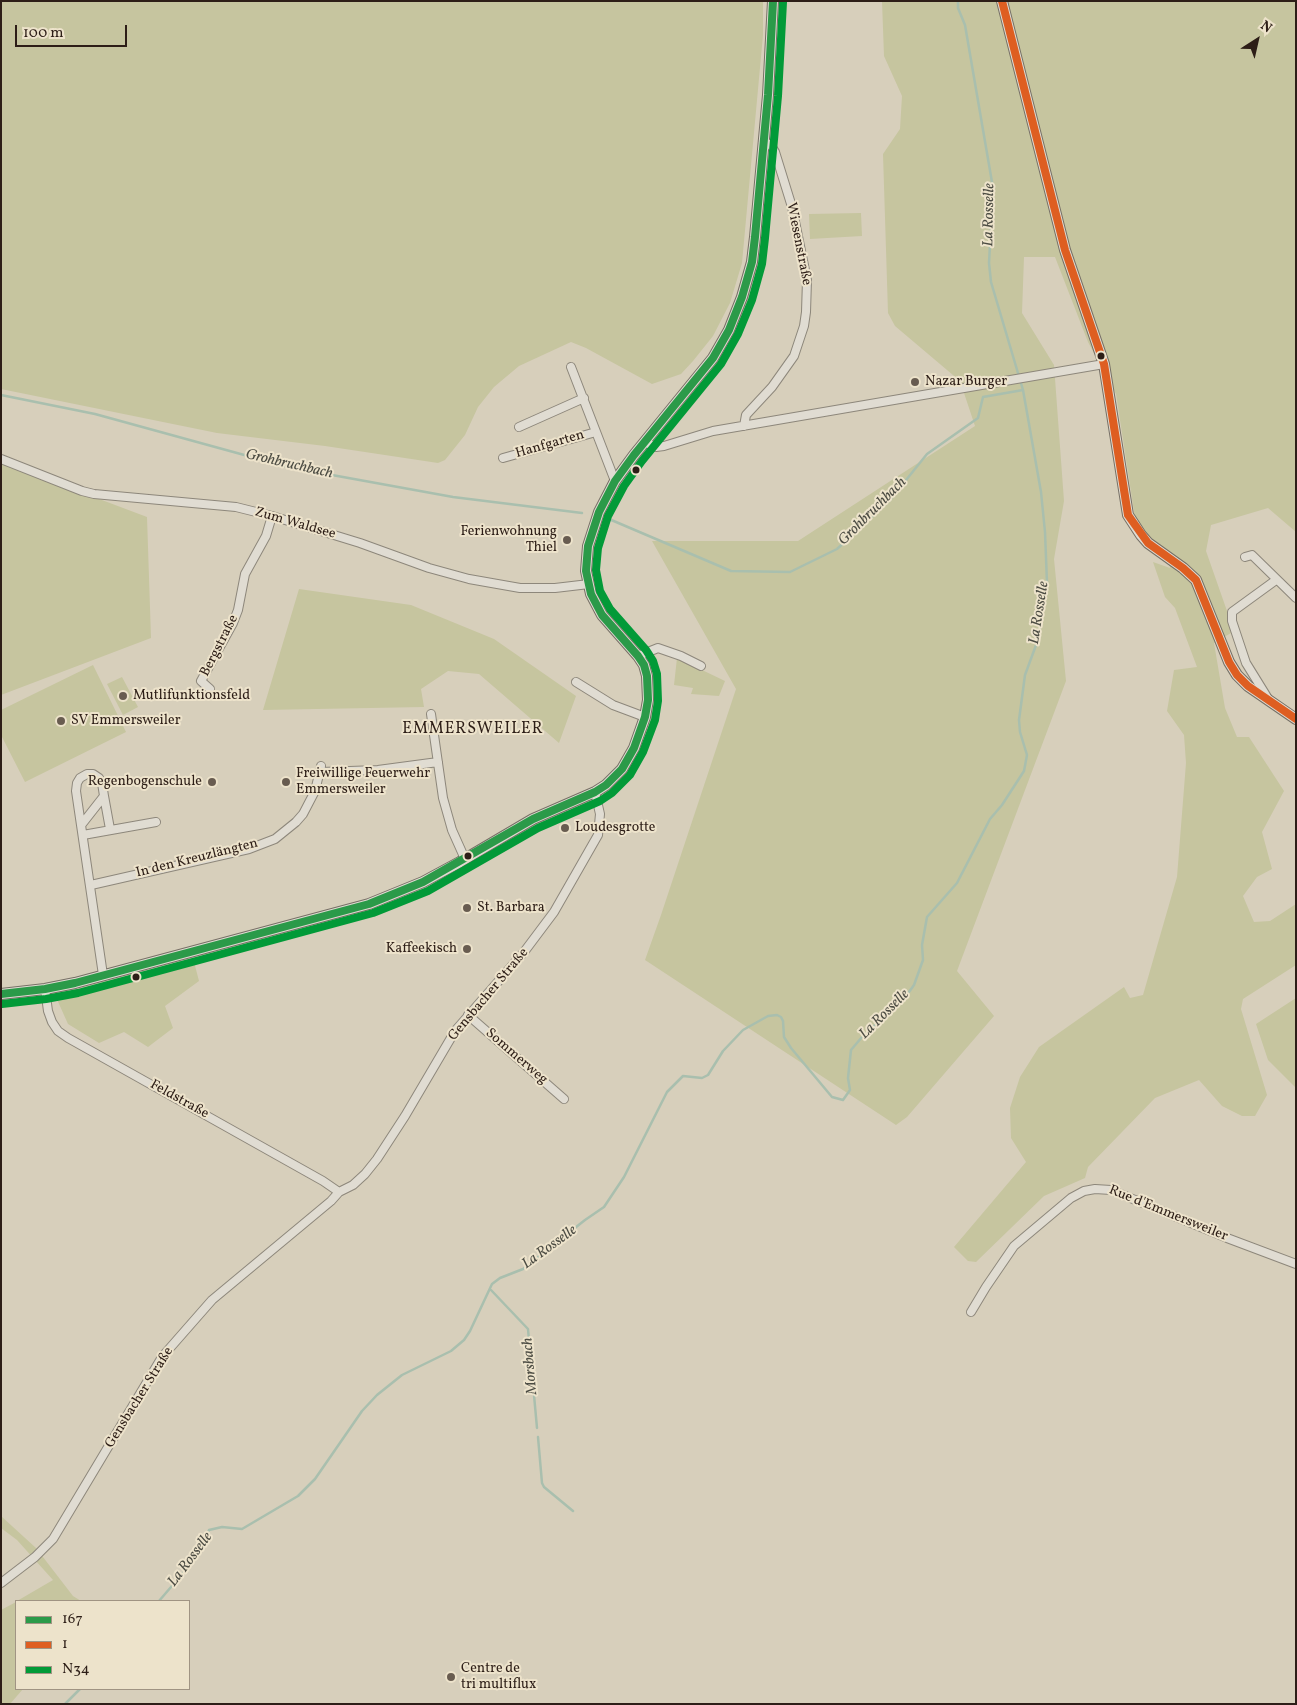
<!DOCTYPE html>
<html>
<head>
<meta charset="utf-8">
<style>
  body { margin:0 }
  #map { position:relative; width:1297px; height:1705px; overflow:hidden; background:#d7cfbb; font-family:Vollkorn,serif }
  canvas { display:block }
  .frame { position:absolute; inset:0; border:2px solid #2d1e17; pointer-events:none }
  .legend { position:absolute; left:15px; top:1600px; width:175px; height:90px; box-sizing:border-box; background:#ede3cb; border:1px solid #a09483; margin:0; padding:6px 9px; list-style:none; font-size:15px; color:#2d1e17 }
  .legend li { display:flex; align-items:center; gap:10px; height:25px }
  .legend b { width:25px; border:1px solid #a09483 }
  .north { position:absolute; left:1232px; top:15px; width:50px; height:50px; -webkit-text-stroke:4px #ede3cb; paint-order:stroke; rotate:35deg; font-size:14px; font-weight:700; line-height:20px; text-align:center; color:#2d1e17 }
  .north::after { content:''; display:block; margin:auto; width:18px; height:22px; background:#2d1e17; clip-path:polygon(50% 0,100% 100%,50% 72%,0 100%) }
  .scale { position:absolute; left:15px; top:25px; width:112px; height:22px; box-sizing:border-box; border:2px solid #2d1e17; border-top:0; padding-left:6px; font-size:15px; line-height:18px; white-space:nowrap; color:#2d1e17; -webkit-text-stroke:4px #ede3cb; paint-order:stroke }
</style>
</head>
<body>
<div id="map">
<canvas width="1297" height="1705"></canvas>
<div class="frame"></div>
<ul class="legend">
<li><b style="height:6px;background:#2b9a49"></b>167</li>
<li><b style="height:6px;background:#de5e21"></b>1</li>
<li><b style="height:6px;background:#029a38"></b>N34</li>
</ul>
<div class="north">N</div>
<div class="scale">100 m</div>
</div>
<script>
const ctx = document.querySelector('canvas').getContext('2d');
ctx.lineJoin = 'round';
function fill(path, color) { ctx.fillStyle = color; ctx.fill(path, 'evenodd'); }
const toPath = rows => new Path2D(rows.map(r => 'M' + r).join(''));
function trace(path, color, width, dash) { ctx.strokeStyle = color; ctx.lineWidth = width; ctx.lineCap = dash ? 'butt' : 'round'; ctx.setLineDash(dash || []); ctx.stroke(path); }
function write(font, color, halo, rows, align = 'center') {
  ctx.font = font + ' Vollkorn,serif'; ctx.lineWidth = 4; ctx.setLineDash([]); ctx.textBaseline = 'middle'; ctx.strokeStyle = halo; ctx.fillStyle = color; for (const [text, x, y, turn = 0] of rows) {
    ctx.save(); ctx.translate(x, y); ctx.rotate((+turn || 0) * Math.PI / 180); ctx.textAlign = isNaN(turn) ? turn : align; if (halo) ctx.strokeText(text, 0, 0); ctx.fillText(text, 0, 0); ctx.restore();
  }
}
const green = toPath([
  [1,1,763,1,763,35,742,263,730,303,713,336,693,361,681,374,652,384,586,348,571,342,519,366,494,387,478,407,465,435,445,460,438,463,325,446,217,433,1,389],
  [882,1,1296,1,1296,532,1268,508,1211,525,1206,551,1227,611,1231,633,1214,643,1225,708,1237,737,1249,737,1284,791,1262,832,1272,869,1257,877,1243,896,1254,922,1270,921,1296,904,1296,965,1243,999,1241,1009,1267,1095,1255,1116,1242,1116,1222,1106,1199,1080,1155,1098,1088,1167,1085,1178,1044,1196,976,1262,968,1261,954,1247,1026,1162,1011,1138,1010,1108,1020,1077,1039,1047,1124,987,1130,998,1143,995,1177,877,1186,763,1184,735,1167,711,1174,670,1197,667,1175,608,1165,597,1153,562,1170,568,1167,551,1149,537,1135,518,1116,394,1088,342,1055,257,1024,257,1022,313,1054,365,1064,501,1054,559,1066,681,957,971,994,1016,907,1117,896,1125,645,960,661,915,736,689,652,541,798,541,975,426,960,381,895,326,888,313,883,154,900,129,902,96,884,56],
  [861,213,862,236,810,239,809,214],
  [1,462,147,517,151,638,1,695],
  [299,589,411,605,494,639,576,696,559,743,479,674,448,671,421,689,424,707,263,710],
  [677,658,725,681,719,696,691,694,693,688,674,685],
  [93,665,126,732,25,782,1,735,1,710],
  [122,677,138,707,123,715,107,684],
  [193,958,199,981,165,1006,173,1028,148,1047,124,1032,99,1043,68,1024,55,995],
  [1296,998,1296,1088,1268,1060,1256,1024],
  [1,1516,36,1548,73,1596,81,1601,17,1601,53,1580,17,1540,1,1528],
  [16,1602,16,1689,23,1689,10,1704,1,1704,1,1610]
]);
const stream = toPath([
  [1,395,95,414,288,467,453,497,582,513],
  [609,519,731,571,790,572,837,549,890,500,927,454,978,418,983,397,1023,390],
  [491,1290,528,1329,537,1428],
  [538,1437,542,1483,544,1487,573,1511],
  [159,1601,195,1559,209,1530,222,1527,242,1529,298,1496,315,1479,362,1411,377,1395,402,1375,451,1351,464,1340,470,1331,492,1284,500,1278,523,1269,585,1220,604,1207,624,1177,667,1092,683,1076,702,1078,708,1075,723,1051,743,1030,768,1016,777,1015,781,1017,783,1021,784,1037,791,1048,832,1097,843,1100,850,1090,848,1078,851,1050,862,1037,904,999,914,985,923,960,922,945,927,917,957,883,990,819,1002,805,1024,771,1027,755,1020,732,1019,720,1025,675,1039,637,1040,624,1039,610,1047,583,1045,532,1041,492,1023,390,991,282,989,263,993,188,965,25,958,8,958,1],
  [65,1704,80,1689]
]);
const minor = toPath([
  [571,367,615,481],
  [744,426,746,415,772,387,794,356,804,326,806,312,807,280,792,207,775,152,770,144,763,142],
  [519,427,584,398],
  [644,442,656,447,664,446,713,431,1104,364],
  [503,458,596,432],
  [1,459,82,491,94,494,236,507,272,516,360,543,429,568,469,579,520,588,555,588,589,584],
  [1245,557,1252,555,1296,598],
  [638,656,658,648,681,656,701,666],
  [576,682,613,705,645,717],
  [210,689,201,681,233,623,238,610,245,574,266,536,272,516],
  [1267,697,1246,663,1232,621,1232,612,1276,580],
  [431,714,443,798,452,830,465,859],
  [321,772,378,770,438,762],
  [104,796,110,829],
  [82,824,104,796,102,783,99,778,93,774,87,774,80,778,77,783,76,791,103,975],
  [83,835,156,822],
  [91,885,249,849,275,839,296,822,303,814,315,791,321,766],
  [45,989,48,1011,52,1022,58,1031,68,1038,323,1181,339,1192],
  [468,1015,564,1099],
  [971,1312,986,1287,1014,1246,1071,1198,1084,1191,1095,1189,1111,1190,1227,1238,1296,1264],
  [1,1583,35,1557,53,1539,162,1357,212,1300,331,1201,339,1192,353,1185,365,1174,377,1159,405,1116,455,1031,524,952,554,912,598,835,600,814,595,792]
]);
const secondary = toPath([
  [1002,1,1065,250,1104,364,1128,515,1141,535,1148,543,1183,568,1196,580,1229,662,1237,675,1248,686,1296,719],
  [1,994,45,989,75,983,369,904,423,882,460,862,533,819,595,792,606,785,622,769,634,748,645,717,648,700,647,676,644,665,638,656,602,615,591,594,586,571,588,546,599,512,615,481,634,455,713,358,729,330,742,297,752,262,755,237,768,95,773,1]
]);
const bus1 = toPath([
  [1,994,45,989,75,983,369,904,423,882,533,819,595,792,606,785,622,769,634,748,645,717,648,700,647,676,644,665,638,656,602,615,591,594,586,571,588,546,599,512,615,481,634,455,713,358,729,330,742,297,752,262,755,237,768,95,773,1]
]);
const bus2 = toPath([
  [1002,1,1065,250,1104,364,1128,515,1148,543,1183,568,1196,580,1229,662,1237,675,1248,686,1296,719]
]);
const bus3 = toPath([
  [2,1004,46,999,78,993,373,913,428,891,538,828,600,801,612,793,630,775,643,752,655,720,658,701,657,674,653,661,646,650,610,609,600,591,596,570,598,548,608,516,624,486,642,461,721,364,738,334,752,300,762,264,765,238,778,96,783,2]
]);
const markers = [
  [1101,356,4.5,"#2d1e17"],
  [915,382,5,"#685c50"],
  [636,470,4.5,"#2d1e17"],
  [567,540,5,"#685c50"],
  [123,696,5,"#685c50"],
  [61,721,5,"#685c50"],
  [212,782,5,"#685c50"],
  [286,782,5,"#685c50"],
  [565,828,5,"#685c50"],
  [468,856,4.5,"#2d1e17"],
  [467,908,5,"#685c50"],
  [467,949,5,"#685c50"],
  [136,977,4.5,"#2d1e17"],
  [451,1677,5,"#685c50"]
];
const streetNames = [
  ["Wiesenstraße",798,244,79],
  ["Hanfgarten",550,445,-16],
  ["Zum Waldsee",295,524,16],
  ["Bergstraße",220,646,-63],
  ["In den Kreuzlängten",197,859,-14],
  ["Gensbacher Straße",489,995,-50],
  ["Sommerweg",516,1057,41],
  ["Feldstraße",179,1100,29],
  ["Rue d'Emmersweiler",1168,1214,22],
  ["Gensbacher Straße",140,1398,-58]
];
const poiNames = [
  ["Nazar Burger",925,382],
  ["Ferienwohnung",557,532,"right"],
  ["Thiel",557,548,"right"],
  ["Mutlifunktionsfeld",133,696],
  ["SV Emmersweiler",71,721],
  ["Freiwillige Feuerwehr",296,774],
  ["Emmersweiler",296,790],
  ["Regenbogenschule",202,782,"right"],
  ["Loudesgrotte",575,828],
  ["St. Barbara",477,908],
  ["Kaffeekisch",457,949,"right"],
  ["Centre de",461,1669],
  ["tri multiflux",461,1685]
];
const waterNames = [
  ["La Rosselle",990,215,-89],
  ["Grohbruchbach",289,465,13],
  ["Grohbruchbach",873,512,-45],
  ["La Rosselle",1040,613,-81],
  ["La Rosselle",885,1015,-45],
  ["La Rosselle",550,1248,-36],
  ["Morsbach",531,1366,-95],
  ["La Rosselle",191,1560,-53]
];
const quarterNames = [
  ["EMMERSWEILER",473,730]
];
fill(green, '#c6c59f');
trace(stream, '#a9bfae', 2.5);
trace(minor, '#8d877b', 10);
trace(secondary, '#766f65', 12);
trace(minor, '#e0dcd2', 8);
trace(secondary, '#e0dcd2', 10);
trace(bus1, '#2b9a49', 8);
trace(bus2, '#de5e21', 8);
trace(bus3, '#029a38', 8);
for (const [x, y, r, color] of markers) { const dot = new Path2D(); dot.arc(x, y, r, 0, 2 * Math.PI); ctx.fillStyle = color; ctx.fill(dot); trace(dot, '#ede3cb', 2); }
write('14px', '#2d1e17', '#ede3cb', streetNames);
write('14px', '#2d1e17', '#ede3cb', poiNames, 'left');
write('italic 15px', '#4c4c43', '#ede3cb', waterNames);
ctx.letterSpacing = '1px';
write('16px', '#2d1e17', '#ede3cb', quarterNames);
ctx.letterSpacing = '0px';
</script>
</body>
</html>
